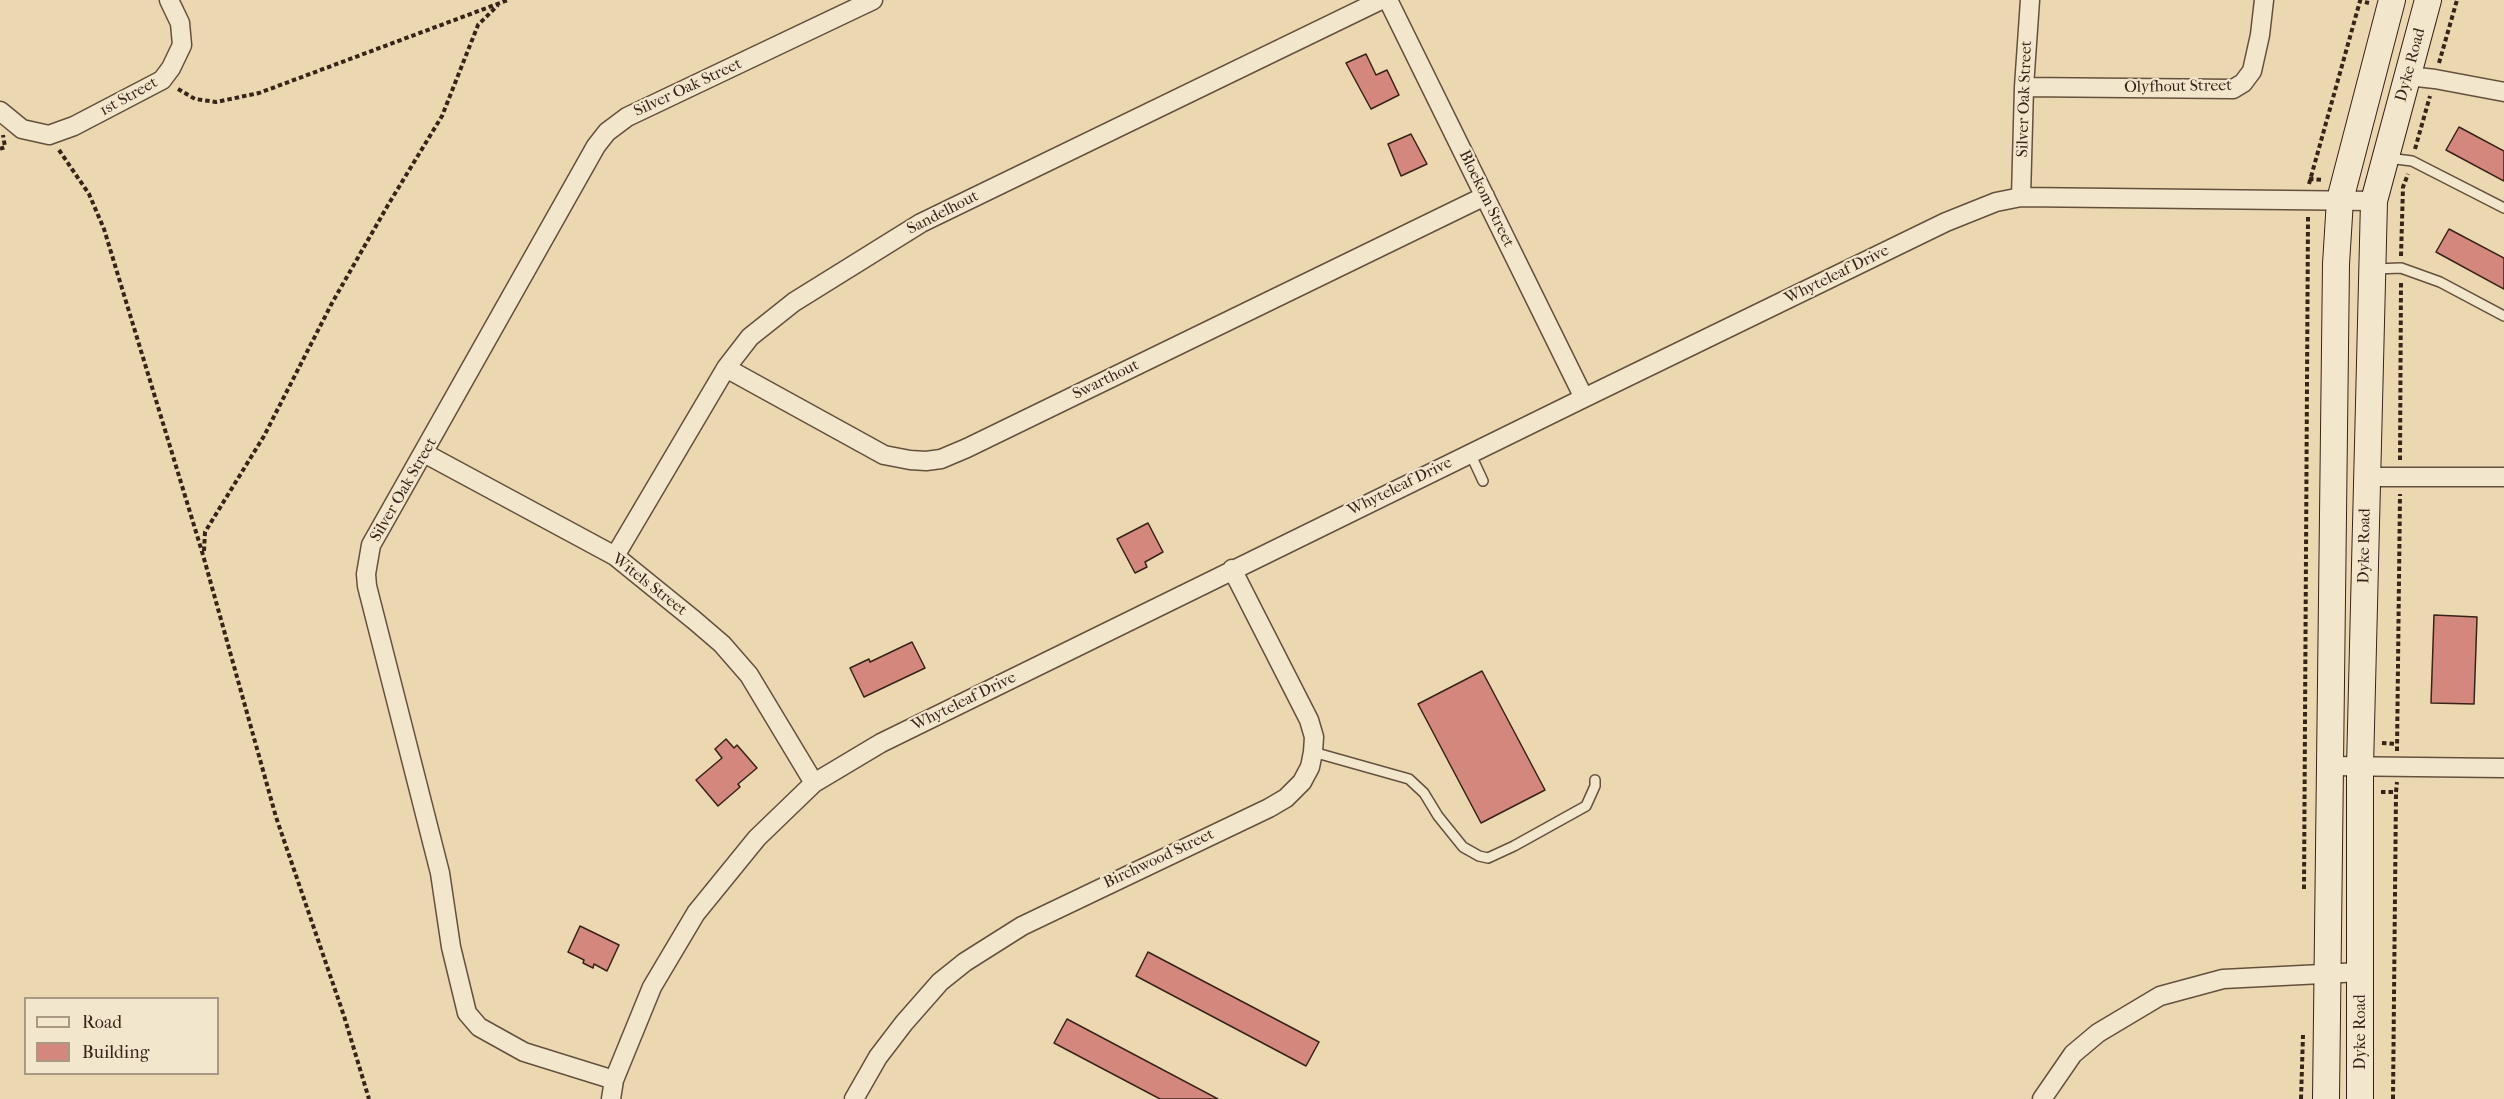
<!DOCTYPE html>
<html>
<head>
<meta charset="utf-8">
<style>
  body { margin:0 }
  #map { position:relative; width:2504px; height:1099px; overflow:hidden; background:#ebd8b0; font-family:"IM FELL French Canon",serif }
  canvas { display:block }
  .legend { position:absolute; left:24px; top:997px; width:195px; height:78px; box-sizing:border-box; background:#f2e6cc; border:2px solid #a89884; margin:0; padding:8px 10px; list-style:none; font-size:18px; color:#382318 }
  .legend li { display:flex; align-items:center; gap:12px; height:30px }
  .legend b { width:30px; border:2px solid #a89884 }
</style>
</head>
<body>
<div id="map">
<canvas width="2504" height="1099"></canvas>
<ul class="legend">
<li><b style="height:8px;background:#f2e6cc"></b>Road</li>
<li><b style="height:16px;background:#d4877d"></b>Building</li>
</ul>
</div>
<script>
const ctx = document.querySelector('canvas').getContext('2d');
ctx.lineJoin = 'round';
function fill(path, color) { ctx.fillStyle = color; ctx.fill(path, 'evenodd'); }
const toPath = rows => new Path2D(rows.map(r => 'M' + r).join(''));
function trace(path, color, width, dash) { ctx.strokeStyle = color; ctx.lineWidth = width; ctx.lineCap = dash ? 'butt' : 'round'; ctx.setLineDash(dash || []); ctx.stroke(path); }
function write(font, color, halo, rows, align = 'center') {
  ctx.font = font + ' "IM FELL French Canon",serif'; ctx.lineWidth = 4.5; ctx.setLineDash([]); ctx.textBaseline = 'middle'; ctx.strokeStyle = halo; ctx.fillStyle = color; for (const [text, x, y, turn = 0] of rows) {
    ctx.save(); ctx.translate(x, y); ctx.rotate((+turn || 0) * Math.PI / 180); ctx.textAlign = isNaN(turn) ? turn : align; if (halo) ctx.strokeText(text, 0, 0); ctx.fillText(text, 0, 0); ctx.restore();
  }
}
const building = toPath([
  [1366,54,1376,75,1387,70,1399,95,1371,109,1346,63,1366,54],
  [2459,127,2504,151,2504,181,2446,150,2459,127],
  [1411,134,1427,164,1401,176,1388,144,1411,134],
  [2449,229,2504,258,2504,289,2436,252,2449,229],
  [1148,523,1163,552,1145,562,1147,567,1135,573,1117,539,1148,523],
  [2434,615,2477,617,2474,704,2431,703,2434,615],
  [912,642,925,668,864,697,850,668,869,659,870,662,912,642],
  [1482,671,1545,790,1481,823,1418,704,1482,671],
  [726,739,734,748,737,745,757,768,738,784,740,787,718,806,696,780,722,758,715,749,726,739],
  [580,926,619,945,607,971,594,964,593,968,583,963,584,960,568,952,580,926],
  [1148,952,1319,1042,1306,1066,1136,976,1148,952],
  [1067,1019,1218,1099,1160,1099,1054,1043,1067,1019]
]);
const path = toPath([
  [2439,63,2457,0],
  [178,89,195,99,216,102,259,93,508,0],
  [0,149,5,147,3,135],
  [2415,149,2430,96],
  [59,150,89,194,104,229,203,555,276,817,344,1016,369,1099],
  [2309,179,2323,180],
  [2309,184,2360,1,2369,3],
  [2401,256,2403,187,2408,174],
  [2400,460,2401,281],
  [204,551,205,532,264,436,332,303,388,205,442,116,478,25,498,5],
  [2382,743,2396,744],
  [2397,751,2400,494],
  [2381,792,2396,792,2397,782],
  [2304,889,2308,216],
  [2301,1099,2303,1035],
  [2393,1099,2396,792]
]);
const lane = toPath([
  [2388,158,2412,161,2504,208],
  [2375,269,2401,268,2440,282,2504,316],
  [1470,453,1483,481],
  [1313,752,1409,779,1424,793,1438,816,1463,847,1479,856,1488,858,1514,846,1586,806,1595,786,1595,780]
]);
const street = toPath([
  [1388,0,1584,398],
  [2408,76,2435,79,2504,92],
  [2024,87,2233,89,2243,83,2252,71,2260,35,2264,0],
  [0,111,22,129,49,135,74,126,162,80,171,68,182,45,180,23,169,0],
  [2021,197,2024,87,2030,0],
  [726,368,884,455,910,460,926,461,941,459,967,448,1485,196],
  [424,453,615,556,694,620,722,644,749,675,814,783],
  [2367,477,2504,477],
  [615,556,726,368,750,337,794,302,921,223,1381,0],
  [2330,766,2504,768],
  [614,1080,524,1052,479,1027,467,1013,451,947,440,873,367,586,366,574,371,545,596,146,607,132,627,117,873,0],
  [611,1099,614,1080,652,987,696,913,757,838,814,783,881,743,1584,398,1946,222,1996,202,2021,197,2374,201],
  [854,1099,878,1057,904,1023,940,982,965,962,1022,926,1269,808,1286,798,1302,782,1310,767,1313,752,1314,737,1309,720,1232,569],
  [2042,1099,2073,1054,2098,1033,2160,996,2223,979,2361,972]
]);
const secondary = toPath([
  [2326,1099,2336,264,2340,200,2392,0],
  [2360,1099,2360,767,2374,201,2428,0]
]);
const streetNames = [
  ["Dyke Road",2411,65,-75],
  ["Olyfhout Street",2178,87,-1],
  ["Silver Oak Street",688,88,-25],
  ["1st Street",129,97,-29],
  ["Silver Oak Street",2025,99,-88],
  ["Bloekom Street",1486,199,64],
  ["Sandelhout",943,213,-27],
  ["Whyteleaf Drive",1837,275,-26],
  ["Swarthout",1106,380,-26],
  ["Whyteleaf Drive",1400,487,-26],
  ["Silver Oak Street",404,490,-60],
  ["Dyke Road",2365,546,-89],
  ["Witels Street",649,585,38],
  ["Whyteleaf Drive",964,702,-26],
  ["Birchwood Street",1159,859,-25],
  ["Dyke Road",2361,1032,-90]
];
fill(building, '#d4877d');
trace(building, '#382318', 1.5);
trace(lane, '#65503e', 12);
trace(street, '#65503e', 21);
trace(secondary, '#382318', 28);
trace(path, '#382318', 4, [4.5, 3]);
trace(lane, '#f2e6cc', 9);
trace(street, '#f2e6cc', 18);
trace(secondary, '#f2e6cc', 26);
write('16px', '#382318', '#f2e6cc', streetNames);
</script>
</body>
</html>
